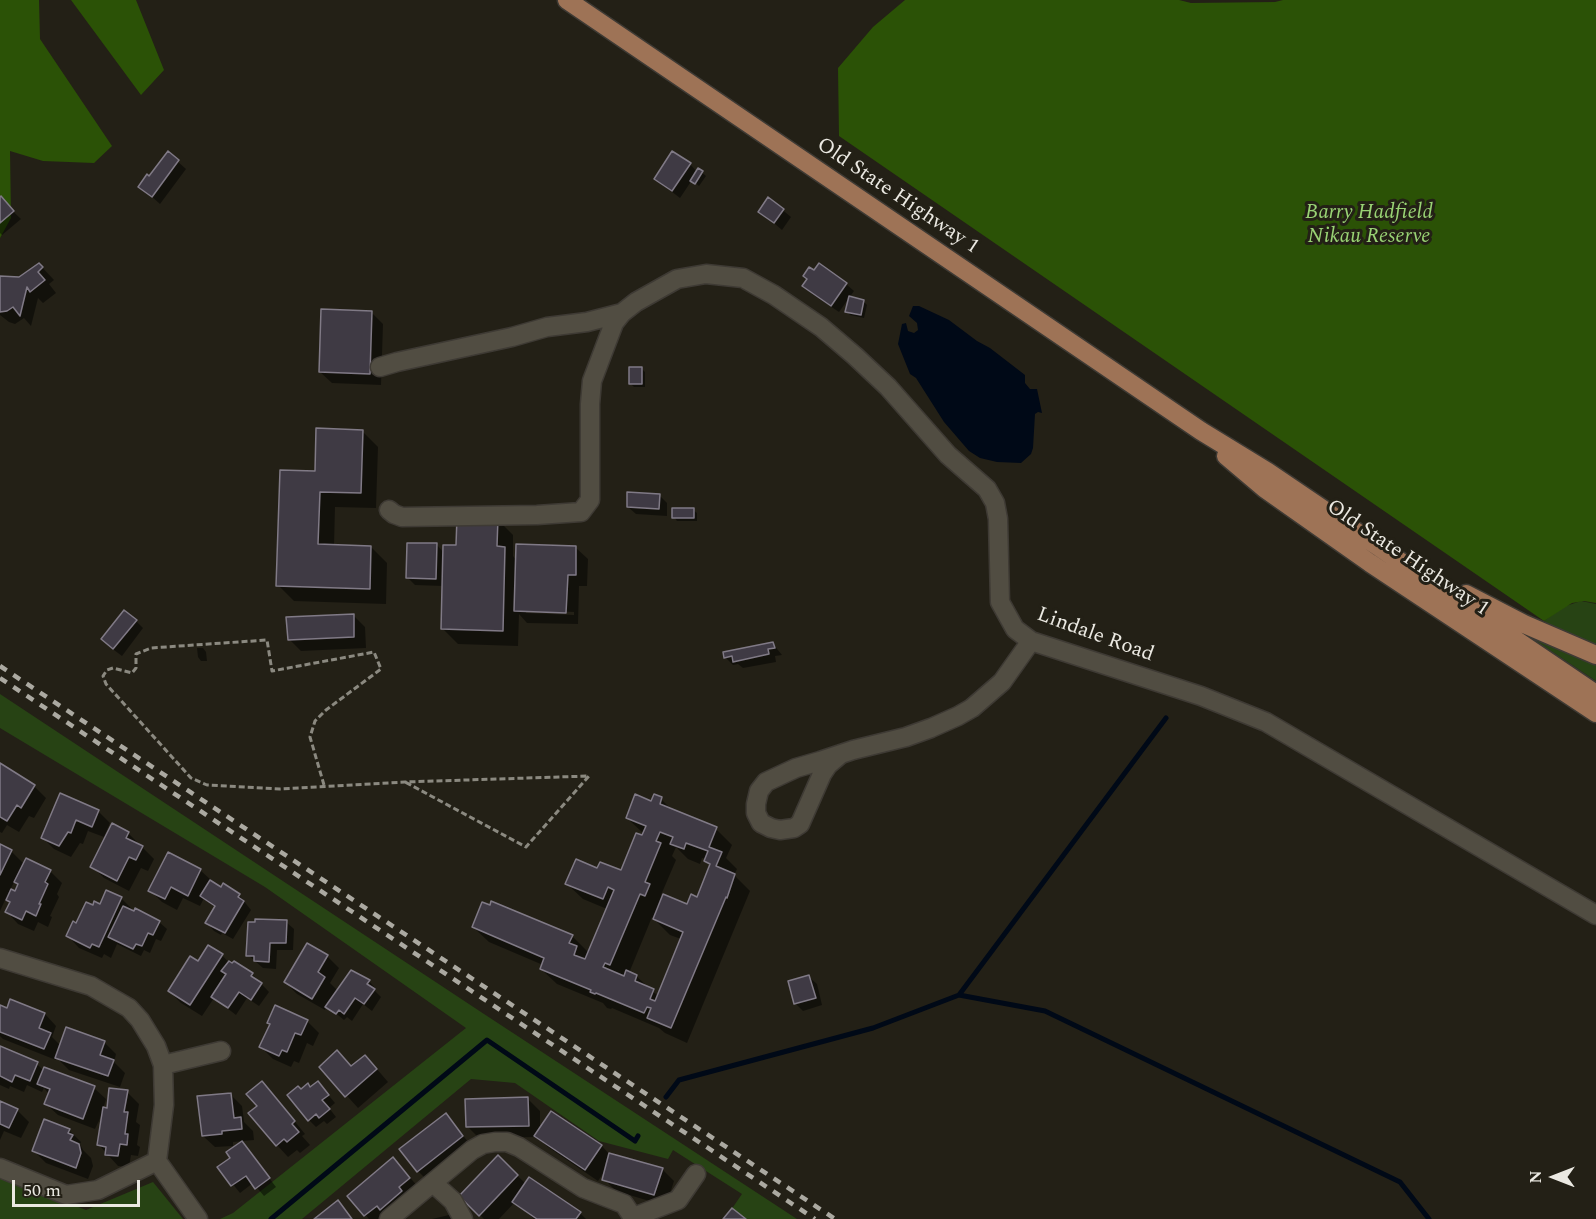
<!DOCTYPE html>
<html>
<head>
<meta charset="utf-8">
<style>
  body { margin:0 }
  #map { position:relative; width:1596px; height:1219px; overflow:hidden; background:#232016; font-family:Spectral,serif }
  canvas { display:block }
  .north { position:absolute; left:1524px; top:1147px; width:60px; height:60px; -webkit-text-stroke:4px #232016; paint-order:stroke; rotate:270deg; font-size:16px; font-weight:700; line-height:24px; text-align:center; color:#ebe9e2 }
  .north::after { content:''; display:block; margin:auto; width:21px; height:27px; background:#ebe9e2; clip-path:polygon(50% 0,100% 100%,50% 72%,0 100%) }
  .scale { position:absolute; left:12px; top:1180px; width:128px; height:27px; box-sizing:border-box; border:3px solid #ebe9e2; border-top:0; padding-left:8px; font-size:18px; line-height:21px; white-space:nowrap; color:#ebe9e2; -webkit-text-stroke:4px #232016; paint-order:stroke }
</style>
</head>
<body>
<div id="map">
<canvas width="1596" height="1219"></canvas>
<div class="north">N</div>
<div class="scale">50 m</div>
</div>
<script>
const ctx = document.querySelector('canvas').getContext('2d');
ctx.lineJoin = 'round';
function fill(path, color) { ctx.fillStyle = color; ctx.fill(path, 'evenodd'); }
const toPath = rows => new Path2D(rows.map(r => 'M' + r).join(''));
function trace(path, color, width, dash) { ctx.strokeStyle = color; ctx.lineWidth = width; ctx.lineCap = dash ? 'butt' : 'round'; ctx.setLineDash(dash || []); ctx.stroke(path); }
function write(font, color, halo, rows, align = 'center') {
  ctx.font = font + ' Spectral,serif'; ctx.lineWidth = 6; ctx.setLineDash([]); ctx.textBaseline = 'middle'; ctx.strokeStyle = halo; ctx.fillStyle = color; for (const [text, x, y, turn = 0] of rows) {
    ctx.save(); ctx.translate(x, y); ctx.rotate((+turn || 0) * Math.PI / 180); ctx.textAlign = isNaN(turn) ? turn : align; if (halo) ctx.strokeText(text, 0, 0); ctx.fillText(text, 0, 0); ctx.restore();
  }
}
const green = toPath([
  [1581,601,1596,604,1596,647,1562,633,1544,621,1563,607],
  [1539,637,1596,661,1596,681,1536,641],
  [0,694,484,1014,797,1219,743,1219,731,1210,742,1194,673,1150,668,1159,599,1141,515,1083,471,1079,302,1219,220,1219,233,1213,466,1028,265,887,0,728],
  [0,1177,86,1210,153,1182,183,1219,0,1219]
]);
const forest = toPath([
  [0,0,39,0,40,39,112,146,94,163,43,161,10,151,11,218,0,238],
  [71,0,136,0,164,70,141,95],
  [905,0,1179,0,1191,3,1275,2,1283,0,1596,0,1596,603,1584,601,1572,603,1544,621,839,136,838,68,873,27]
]);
const water = toPath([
  [913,306,919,306,949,320,977,341,990,348,1025,375,1025,383,1030,389,1037,389,1042,413,1038,412,1035,414,1033,448,1031,454,1021,463,997,462,980,458,969,451,944,422,916,378,910,374,898,344,902,324,906,323,908,331,914,333,918,330,917,323,909,316]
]);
const shadow = toPath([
  [168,153,186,169,160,204,140,186,149,178],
  [690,164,697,172,699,170,706,176,699,186,692,180,680,198,655,179],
  [0,199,21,219,2,235,0,233],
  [769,199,791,217,782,230,760,211],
  [39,264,54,280,49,284,56,293,43,303,38,298,31,326,24,318,15,324,9,322,0,315,0,278,19,279],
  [846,284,854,291,839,312,812,294,804,286],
  [863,301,867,305,864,318,850,315,847,311],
  [371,312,383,324,381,385,332,383,320,372],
  [642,369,645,372,645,387,634,387,630,383],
  [362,431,378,447,376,508,335,507,334,546,371,547,387,563,386,604,294,601,278,585,316,472],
  [659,495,667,503,667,516,636,514,628,507],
  [693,510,697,513,697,521,677,521,674,517],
  [497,519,513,535,513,556,517,561,576,548,588,559,587,586,579,586,578,624,527,623,519,614,518,646,458,644,442,628,443,586,415,585,407,577,437,545,444,553,458,547],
  [526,610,574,612,574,615,526,613],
  [353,615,365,627,366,648,301,651,289,639],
  [136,621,143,628,122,656,110,647],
  [773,644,782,655,775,656,776,662,743,668,738,664,733,665,725,657],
  [197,648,203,648,206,652,207,661,201,661,198,657],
  [0,765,34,786,46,798,34,818,29,816,19,832,7,825,2,833,0,832],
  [61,795,98,811,110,823,104,837,88,831,83,844,80,843,71,857,54,849,42,837],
  [661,799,673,811,716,829,732,845,726,858,737,869,734,875,750,891,687,1043,665,1033,659,1028,612,1008,611,1009,607,1008,603,1003,557,984,541,969,543,965,489,942,473,927,572,936,589,953,607,909,583,899,567,884,598,870,622,872,644,834,627,818],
  [676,847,688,859,700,864,702,858,706,859,711,866,697,899,687,906,661,895,676,860,672,856],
  [652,917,670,935,681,939,658,996,636,976,629,973],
  [128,833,154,859,148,871,141,868,129,891,104,878,92,866],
  [0,846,11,851,24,864,50,871,62,883,57,894,59,897,50,916,52,917,48,927,38,922,34,931,18,924,7,912,11,903,6,898,0,911],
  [15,880,20,885,15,893,10,890],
  [200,870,221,889,239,895,251,910,233,939,222,933,221,935,214,931,207,923,216,908,204,898,200,906,183,898,177,910,162,902,150,890],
  [121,898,133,910,132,912,159,922,167,929,161,941,156,939,150,953,144,950,141,956,117,944,111,958,104,954,102,958,79,948,68,936,93,907],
  [286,922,294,929,293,950,277,950,276,969,263,968,248,955],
  [222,955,230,964,252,974,269,992,259,1006,247,998,236,1015,214,998,202,1016,181,1003,169,991,198,963],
  [327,956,339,968,330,983,338,991,369,981,376,989,375,991,381,997,372,1011,363,1004,352,1021,347,1017,344,1020,327,1006,325,1010,297,994,285,982],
  [809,977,817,984,822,1005,803,1011,795,1003],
  [11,1001,45,1014,56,1026,52,1037,61,1046,104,1042,116,1054,114,1062,125,1073,120,1087,69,1070,57,1058,56,1060,3,1039,0,1036,0,1005,7,1010],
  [307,1021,319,1033,313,1046,307,1043,299,1063,294,1061,291,1067,273,1059,261,1047,271,1025,269,1023],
  [0,1047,37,1064,44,1071,45,1069,94,1088,106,1099,103,1109,108,1110,127,1092,139,1104,136,1122,140,1125,137,1145,140,1147,138,1156,131,1155,129,1167,118,1166,99,1145,104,1110,95,1129,58,1115,46,1104,49,1094,44,1088,42,1092,27,1085,24,1092,10,1086,9,1089,0,1085],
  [321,1067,376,1068,388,1082,358,1108],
  [311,1088,325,1091,335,1103,329,1108,336,1117,327,1124,324,1121,316,1127,309,1120,301,1091],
  [230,1094,242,1106,244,1122,253,1131,254,1140,233,1142,233,1146,215,1147,203,1136],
  [273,1095,305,1134,302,1136,310,1145,300,1153,297,1150,288,1157,277,1145],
  [528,1099,540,1111,540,1129,551,1113,602,1146,610,1155,662,1169,674,1181,666,1206,616,1191,604,1179,606,1169,598,1181,548,1147,537,1137,479,1138,467,1126],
  [0,1103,17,1110,29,1122,21,1138,4,1131,0,1140],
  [446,1115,474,1149,429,1182,418,1171],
  [69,1130,81,1142,80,1144,83,1150,91,1158,93,1166,88,1179,46,1163,34,1151],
  [242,1143,276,1187,264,1196,253,1183,240,1193,219,1167,232,1158],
  [498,1157,526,1184,580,1213,586,1219,534,1219,515,1202,499,1219,484,1219,461,1196],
  [404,1171,421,1190,387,1219,369,1219,349,1196],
  [449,1215,453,1219,432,1219]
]);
const stream = toPath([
  [959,995,1166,718],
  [666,1097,679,1080,873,1028,959,995,1045,1011,1400,1182,1429,1219],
  [271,1219,487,1040,635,1141,638,1136]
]);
const building = toPath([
  [168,151,179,160,152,197,138,187,147,174,149,176,168,151],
  [672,151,691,163,672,191,654,179,672,151],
  [698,168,703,171,695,184,690,181,698,168],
  [1,196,14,211,0,223,0,197,1,196],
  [768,197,784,209,774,223,758,212,768,197],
  [39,263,43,267,38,272,45,280,30,292,27,287,20,316,13,307,7,311,0,312,0,276,19,277,39,263],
  [819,263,847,283,831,306,802,286,807,279,803,276,809,267,814,270,819,263],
  [849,296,864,300,861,315,845,312,849,296],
  [321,309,372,311,370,374,319,372,321,309],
  [629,367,642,367,642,384,629,384,629,367],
  [316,428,363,430,361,493,320,492,318,544,371,546,370,589,276,586,280,470,315,471,316,428],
  [627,492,660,494,659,509,627,507,627,492],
  [672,508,694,508,694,518,672,518,672,508],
  [457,517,498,518,497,546,505,547,503,631,441,629,443,545,456,545,457,517],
  [407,543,437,543,436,579,406,578,407,543],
  [516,544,576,546,576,575,568,575,566,613,514,611,516,544],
  [124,610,137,620,113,649,101,639,124,610],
  [354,614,354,637,288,640,286,617,354,614],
  [773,642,775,648,768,649,769,654,733,662,732,656,724,658,723,652,773,642],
  [0,763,35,785,21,808,17,805,7,821,0,817,0,763],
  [60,793,99,810,92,827,76,820,71,833,68,832,59,846,41,838,60,793],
  [635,794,651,801,654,794,662,797,660,804,717,827,709,847,722,852,716,866,735,874,727,898,726,897,671,1028,647,1018,651,1008,647,1007,644,1013,596,993,595,994,590,992,591,990,540,969,544,958,472,927,482,902,490,905,491,901,573,935,569,943,577,946,574,955,585,959,614,890,608,887,603,899,565,884,576,859,597,868,600,862,621,870,636,833,642,835,646,826,626,818,635,794],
  [660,832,673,837,670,844,684,849,686,843,708,851,704,861,710,864,697,897,691,894,687,904,663,894,653,919,683,932,655,1001,650,999,654,989,635,981,637,975,626,970,624,976,603,967,605,963,610,965,640,894,645,896,650,884,645,882,661,843,656,841,660,832],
  [112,823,129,832,126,838,143,846,136,860,129,857,117,881,90,867,112,823],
  [0,844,12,850,0,875,0,844],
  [168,852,201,869,188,896,171,887,165,899,148,891,168,852],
  [26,858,51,870,45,882,48,884,39,904,41,904,36,916,26,911,22,920,5,912,10,902,6,900,11,889,15,891,18,884,14,882,26,858],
  [210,880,221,887,223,883,240,894,238,897,244,901,225,933,205,923,215,906,200,896,210,880],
  [106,890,122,897,99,947,92,944,90,948,66,936,73,921,76,923,86,902,93,905,94,901,100,904,106,890],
  [123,906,134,911,135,908,160,921,153,935,148,933,142,946,136,944,133,949,108,937,123,906],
  [255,919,287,920,286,943,270,943,269,962,254,961,254,956,246,956,248,922,255,922,255,919],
  [307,943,328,955,318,972,325,977,312,999,284,982,307,943],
  [208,945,223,954,190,1005,168,991,190,956,198,961,208,945],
  [229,961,232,963,234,961,253,973,251,976,262,983,251,1000,239,992,228,1008,211,997,226,974,221,971,229,961],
  [351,970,370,980,367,984,375,989,364,1004,355,998,344,1014,339,1010,336,1014,325,1007,351,970],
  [809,975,816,998,794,1004,788,981,809,975],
  [10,999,45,1013,39,1028,51,1033,44,1049,0,1032,0,1005,7,1008,10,999],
  [275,1005,308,1020,301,1035,295,1033,287,1052,282,1050,279,1056,259,1047,270,1024,267,1023,275,1005],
  [66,1027,105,1041,100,1055,114,1060,108,1076,55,1058,66,1027],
  [0,1046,38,1062,30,1081,15,1075,12,1082,0,1076,0,1046],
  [337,1050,351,1066,365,1055,377,1069,345,1097,319,1067,337,1050],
  [44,1067,95,1086,83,1119,44,1104,50,1089,37,1084,44,1067],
  [262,1081,295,1121,292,1124,299,1132,287,1142,284,1139,276,1146,248,1113,257,1106,246,1094,262,1081],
  [318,1081,329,1095,322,1100,330,1109,319,1118,316,1114,308,1121,287,1095,298,1086,301,1089,308,1083,310,1087,318,1081],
  [109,1088,128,1090,124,1112,128,1112,125,1134,128,1134,127,1145,120,1144,118,1156,105,1155,106,1147,97,1145,103,1107,107,1108,109,1088],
  [231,1093,234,1118,241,1117,242,1129,222,1131,222,1134,202,1136,197,1096,231,1093],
  [528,1097,529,1126,466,1127,465,1099,528,1097],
  [0,1101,18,1109,9,1128,0,1124,0,1101],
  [551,1111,602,1145,585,1170,534,1136,551,1111],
  [446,1113,463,1136,417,1172,399,1149,446,1113],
  [44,1119,70,1129,68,1133,73,1135,70,1140,79,1144,81,1153,76,1168,32,1151,44,1119],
  [242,1141,270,1178,255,1189,246,1176,231,1186,217,1167,230,1158,226,1152,242,1141],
  [609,1153,663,1168,654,1195,602,1180,609,1153],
  [498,1155,518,1175,479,1216,459,1196,498,1155],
  [393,1157,410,1178,399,1187,402,1191,380,1210,377,1206,364,1216,347,1196,393,1157],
  [529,1177,581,1212,576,1219,537,1219,512,1202,529,1177],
  [338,1200,352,1219,314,1219,338,1200],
  [732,1208,746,1219,723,1219,732,1208]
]);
const path = toPath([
  [324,785,310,737,315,721,326,710,381,669,374,652,272,671,267,640,151,648,136,654,136,668,132,673,113,668,107,670,103,676,106,684,191,778,207,785,280,789,405,782,589,776,526,847,405,782]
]);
const minor = toPath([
  [380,367,397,362,512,337,547,327,587,322,622,313],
  [389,510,394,514,402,517,537,515,581,512,590,500,590,404,592,381,614,323,622,313,636,302,677,279,706,274,743,278,774,295,821,327,855,356,888,387,948,455,987,489,995,503,998,519,1000,602,1015,629,1031,641,1201,696,1266,722,1596,915],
  [841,754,828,765,822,774,800,824,794,828,780,830,771,828,761,823,756,813,756,804,759,791,766,782,796,768,820,761,853,750,906,737,931,728,958,716,972,708,1002,682,1031,641],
  [0,958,91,986,129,1008,140,1020,156,1046,163,1065,164,1105,157,1161,198,1219],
  [163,1065,221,1051],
  [0,1168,66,1195,98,1190,157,1161],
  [433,1183,453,1201,463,1219],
  [634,1217,678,1200,696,1174],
  [389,1219,472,1150,483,1144,495,1142,507,1142,519,1147,583,1188,624,1204,634,1219]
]);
const major = toPath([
  [567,0,1201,431,1268,472,1596,694],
  [1226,456,1265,489,1370,563,1596,713],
  [1466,594,1524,624,1596,655]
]);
const rail = toPath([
  [0,666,835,1219],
  [0,678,815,1219]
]);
const streetNames = [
  ["Old State Highway 1",897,197,34],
  ["Old State Highway 1",1407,559,34],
  ["Lindale Road",1095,636,20]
];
const parkNames = [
  ["Barry Hadfield",1369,214],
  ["Nikau Reserve",1369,238]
];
fill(green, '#274314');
fill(forest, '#2b5206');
fill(water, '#000917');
fill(shadow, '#0007');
trace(stream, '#000917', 5);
fill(building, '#3f3a44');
trace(building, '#807a86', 1.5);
trace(minor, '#3e3a34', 21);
trace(major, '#3e3a34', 21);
trace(path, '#8b8980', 3, [6, 3]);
trace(minor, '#514d42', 18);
trace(major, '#9e7356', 18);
trace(rail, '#aba9a1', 4.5, [8, 8]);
write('21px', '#ebe9e2', '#232016', streetNames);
write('italic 21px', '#99d374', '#232016', parkNames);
</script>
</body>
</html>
